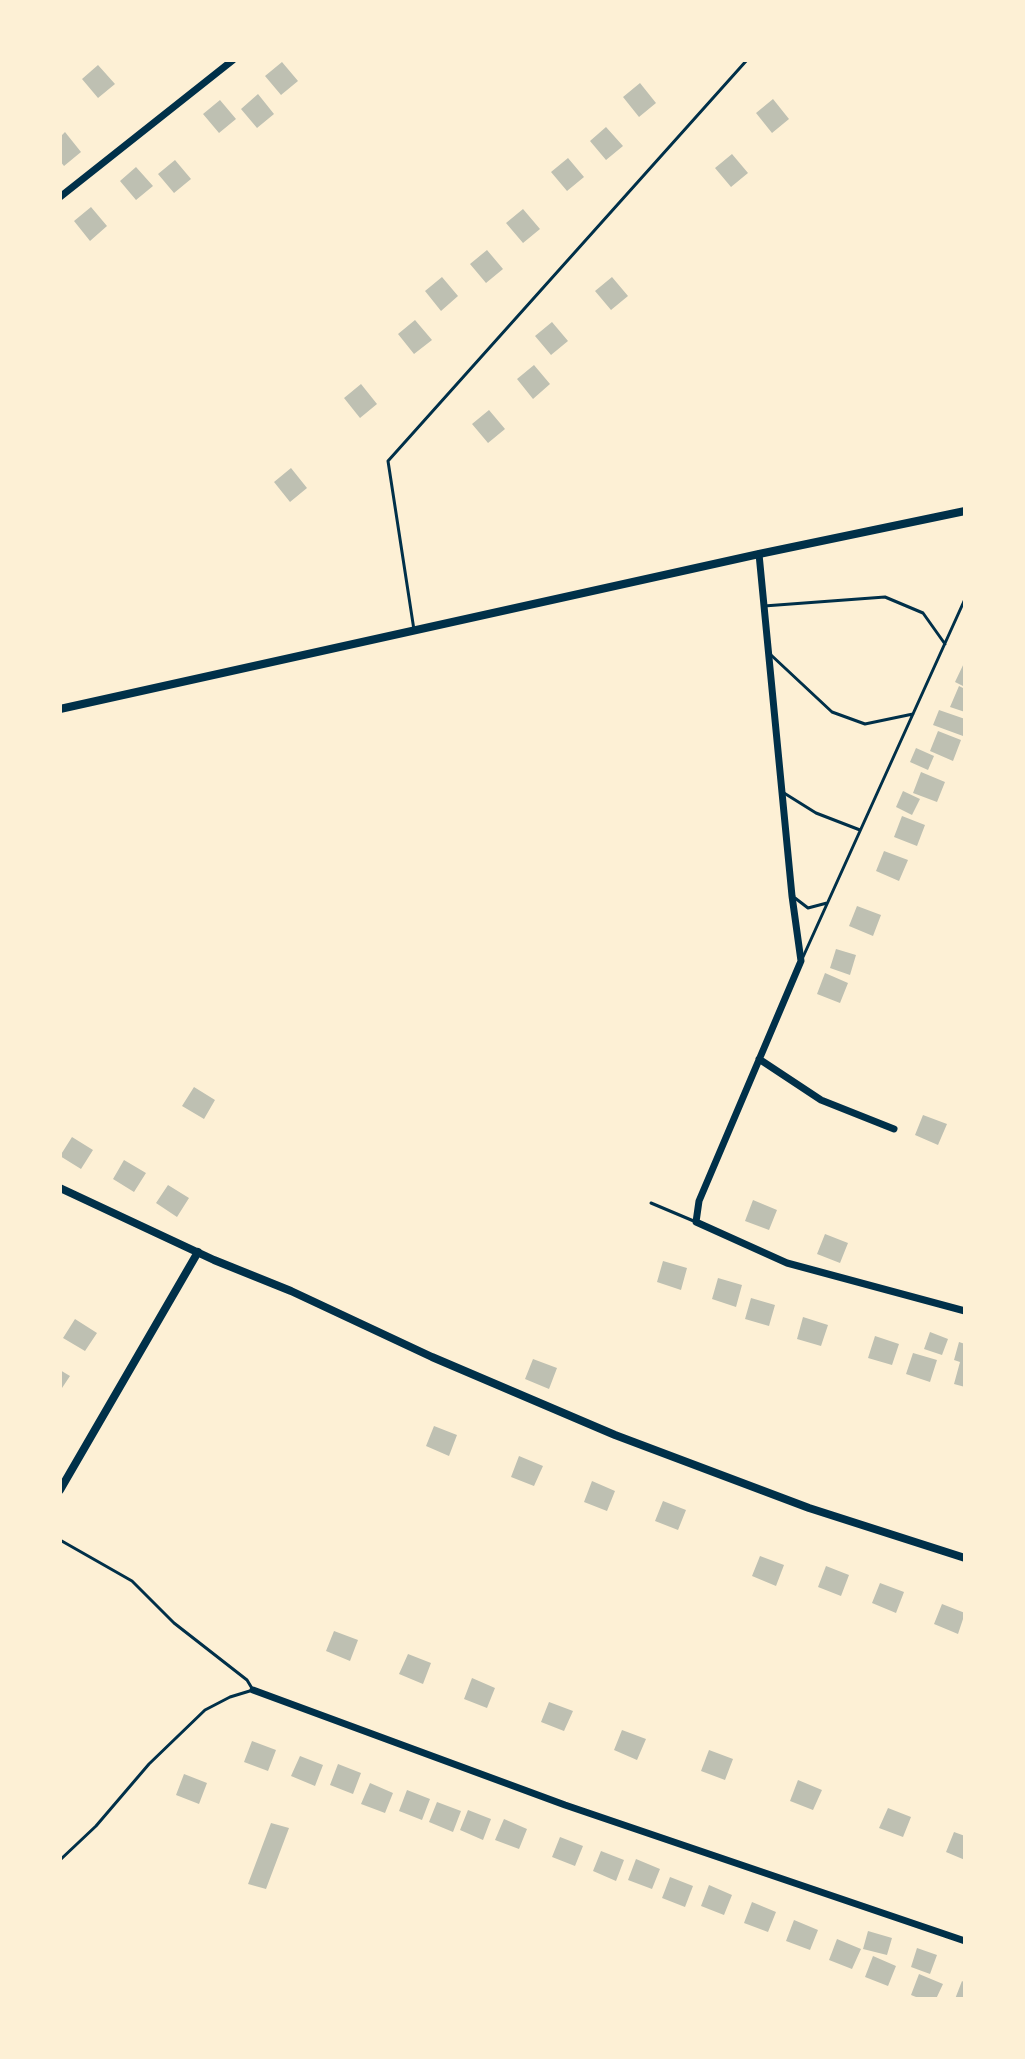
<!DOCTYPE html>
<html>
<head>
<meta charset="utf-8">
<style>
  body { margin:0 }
  #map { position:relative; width:1025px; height:2059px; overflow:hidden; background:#fdf0d5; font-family:Montserrat,sans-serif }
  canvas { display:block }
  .frame { position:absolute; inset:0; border:62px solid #fdf0d5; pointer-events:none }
</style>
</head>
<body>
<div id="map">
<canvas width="1025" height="2059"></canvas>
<div class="frame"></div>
</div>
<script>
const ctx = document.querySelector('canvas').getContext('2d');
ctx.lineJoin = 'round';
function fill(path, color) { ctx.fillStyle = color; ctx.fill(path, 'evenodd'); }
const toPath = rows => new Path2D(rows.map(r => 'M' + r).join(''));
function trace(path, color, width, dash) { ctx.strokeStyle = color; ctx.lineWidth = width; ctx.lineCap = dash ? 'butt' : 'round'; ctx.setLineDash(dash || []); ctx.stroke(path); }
const building = toPath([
  [282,62,298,81,281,95,265,76],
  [98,65,115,84,98,98,82,79],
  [640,83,656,103,639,117,623,97],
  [258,94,274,114,257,128,241,109],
  [773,99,789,119,772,133,756,113],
  [220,100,236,119,219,133,203,114],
  [606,127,623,146,606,160,590,141],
  [65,132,81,152,64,166,60,161,60,137],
  [732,154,748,173,731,187,715,168],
  [568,158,584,177,567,191,551,172],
  [175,160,191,179,174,193,158,174],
  [136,167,153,186,136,200,120,181],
  [91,207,107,226,90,241,74,221],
  [523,209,540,229,523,243,506,223],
  [487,250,503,269,486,283,470,264],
  [442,277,458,296,441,311,425,291],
  [612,277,628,296,611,310,595,291],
  [415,320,432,340,414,354,398,334],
  [552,322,568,341,551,355,535,336],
  [534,365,550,384,533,399,517,379],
  [361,384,377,404,360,418,344,398],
  [489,410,505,429,488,443,472,424],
  [291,468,307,488,290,502,274,482],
  [965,661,965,687,955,682],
  [959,686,965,689,965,712,950,707],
  [939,710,965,719,963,736,933,725],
  [938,731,961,740,953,761,930,751],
  [916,748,934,756,928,770,910,762],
  [921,772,945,782,937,802,913,793],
  [903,791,920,799,912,815,896,807],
  [902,816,925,825,917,846,894,837],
  [884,851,908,860,899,881,876,871],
  [857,906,881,915,873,936,849,926],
  [836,949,856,955,850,975,830,968],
  [825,973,848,983,840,1003,817,994],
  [194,1087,215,1100,204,1119,182,1106],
  [923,1115,947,1124,938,1145,915,1135],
  [72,1137,93,1150,81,1169,60,1156],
  [124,1160,146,1173,134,1192,113,1179],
  [168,1185,189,1198,177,1217,156,1203],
  [753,1200,777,1210,769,1230,745,1221],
  [825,1234,848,1243,840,1263,817,1254],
  [663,1261,687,1268,681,1290,657,1282],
  [718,1278,742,1285,736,1307,712,1299],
  [751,1298,775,1305,769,1326,745,1319],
  [803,1317,828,1325,821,1346,797,1339],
  [75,1319,97,1333,85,1351,63,1338],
  [930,1332,948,1339,942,1355,924,1349],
  [875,1336,899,1344,892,1365,868,1358],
  [959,1342,965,1344,965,1387,954,1384,960,1362,954,1360],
  [913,1353,937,1360,930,1382,906,1374],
  [533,1359,557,1368,549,1389,525,1379],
  [60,1370,70,1376,60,1391],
  [434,1426,457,1435,449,1456,426,1446],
  [519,1456,543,1466,534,1486,511,1477],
  [592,1481,615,1491,607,1511,584,1502],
  [663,1501,686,1510,678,1530,655,1521],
  [760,1556,784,1565,776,1586,752,1576],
  [826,1566,849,1575,841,1596,818,1587],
  [880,1583,904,1592,896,1613,872,1603],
  [942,1604,965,1613,958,1634,934,1624],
  [334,1631,358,1640,350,1661,326,1651],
  [408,1654,431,1663,423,1684,399,1674],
  [472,1678,495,1688,487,1708,464,1699],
  [549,1702,573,1711,564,1731,541,1722],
  [622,1730,646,1739,637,1760,614,1750],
  [252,1741,276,1750,268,1771,244,1762],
  [709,1750,733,1759,725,1780,701,1771],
  [300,1756,323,1765,315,1786,291,1776],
  [338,1764,361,1773,353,1794,330,1785],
  [184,1774,207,1783,199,1804,176,1795],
  [798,1780,822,1790,813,1810,790,1801],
  [370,1783,393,1793,385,1813,361,1804],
  [407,1790,430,1799,422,1820,399,1811],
  [437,1802,461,1811,453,1832,429,1822],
  [888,1808,911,1817,903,1837,879,1828],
  [468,1810,491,1819,483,1840,460,1830],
  [504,1819,527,1829,519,1849,495,1840],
  [271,1823,289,1828,266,1889,248,1884],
  [954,1832,965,1836,965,1860,946,1852],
  [560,1837,583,1846,575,1866,552,1857],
  [601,1851,624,1860,616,1881,593,1871],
  [636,1859,660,1869,652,1889,628,1880],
  [670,1877,693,1886,685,1907,662,1898],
  [709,1885,732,1895,724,1915,701,1906],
  [752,1902,776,1912,768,1932,744,1923],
  [794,1920,818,1930,810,1950,786,1941],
  [868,1931,892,1938,887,1955,863,1949],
  [837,1939,861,1949,852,1969,829,1960],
  [917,1948,937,1955,930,1974,911,1967],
  [873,1956,896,1966,888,1986,865,1977],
  [919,1974,943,1984,936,1999,921,1999,911,1995],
  [962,1981,965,1983,965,1999,955,1999]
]);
const service = toPath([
  [764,606,885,597,923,613,945,644],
  [414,630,388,461,747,60],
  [771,655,832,712,865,724,913,714],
  [784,793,816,813,860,830],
  [795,898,808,908,827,903],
  [803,957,965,599],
  [651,1203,696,1222],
  [60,1540,132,1581,174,1623,247,1680,253,1690,230,1697,205,1710,149,1764,96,1826,60,1860]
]);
const minor = toPath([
  [60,197,233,60],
  [759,554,792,896,801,961,699,1201,696,1222,787,1263,965,1311],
  [759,1059,821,1100,894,1129],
  [253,1690,565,1805,965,1941]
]);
const tertiary = toPath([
  [60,709,759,554,965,511],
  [60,1188,214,1260,291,1291,432,1357,615,1435,809,1508,965,1558],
  [60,1490,198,1252]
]);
fill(building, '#bec0b2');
trace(service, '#003049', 3);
trace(minor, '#003049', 7);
trace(tertiary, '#003049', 8);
</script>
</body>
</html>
